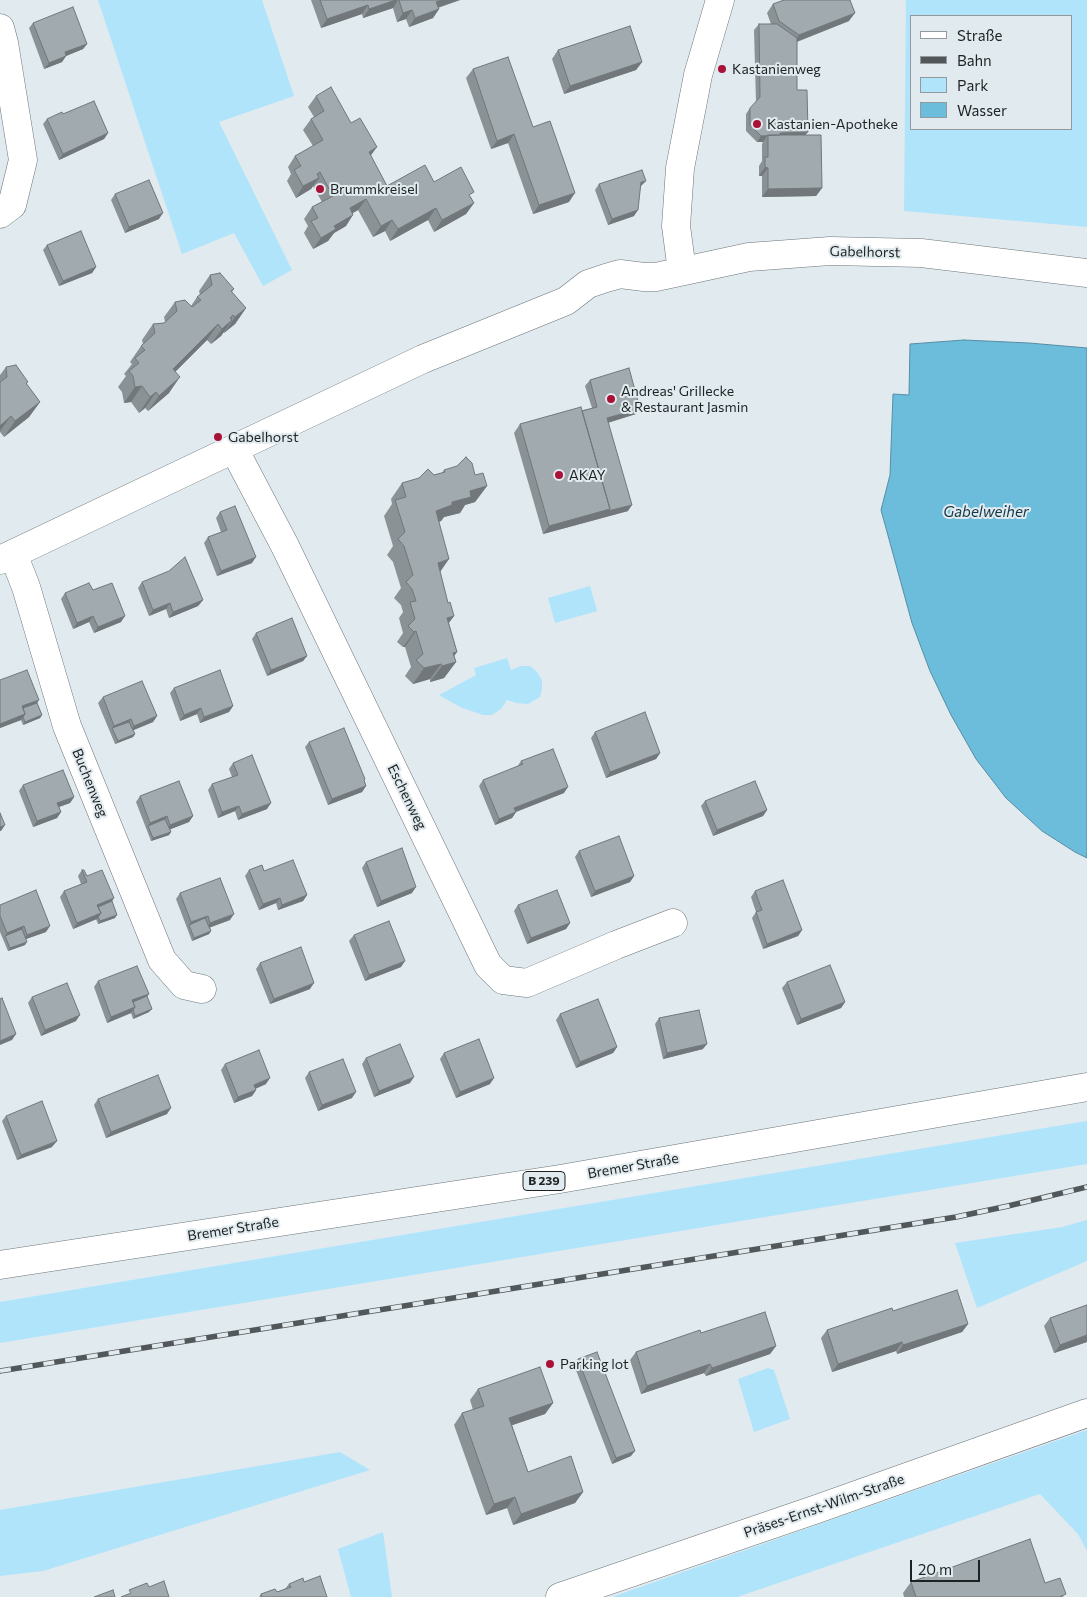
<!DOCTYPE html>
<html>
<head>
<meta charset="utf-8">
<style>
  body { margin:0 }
  #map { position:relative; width:1087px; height:1597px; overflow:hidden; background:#e0eaef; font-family:Commissioner,sans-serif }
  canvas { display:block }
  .legend { position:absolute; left:910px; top:15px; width:162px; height:115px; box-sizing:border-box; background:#e0eaef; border:1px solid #929a9d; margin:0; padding:6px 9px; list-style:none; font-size:15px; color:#1e2223 }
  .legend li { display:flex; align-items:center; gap:10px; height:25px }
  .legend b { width:25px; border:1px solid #929a9d }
  .scale { position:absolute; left:910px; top:1560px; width:70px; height:22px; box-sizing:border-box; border:2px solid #1e2223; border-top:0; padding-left:6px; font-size:15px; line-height:18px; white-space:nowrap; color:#1e2223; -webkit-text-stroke:4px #e0eaef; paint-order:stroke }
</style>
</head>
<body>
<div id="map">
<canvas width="1087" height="1597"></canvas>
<ul class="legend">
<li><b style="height:6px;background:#fff"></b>Straße</li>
<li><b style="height:6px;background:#52575a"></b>Bahn</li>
<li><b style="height:14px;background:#b0e4fb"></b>Park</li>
<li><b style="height:14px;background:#6cbcdc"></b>Wasser</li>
</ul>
<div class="scale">20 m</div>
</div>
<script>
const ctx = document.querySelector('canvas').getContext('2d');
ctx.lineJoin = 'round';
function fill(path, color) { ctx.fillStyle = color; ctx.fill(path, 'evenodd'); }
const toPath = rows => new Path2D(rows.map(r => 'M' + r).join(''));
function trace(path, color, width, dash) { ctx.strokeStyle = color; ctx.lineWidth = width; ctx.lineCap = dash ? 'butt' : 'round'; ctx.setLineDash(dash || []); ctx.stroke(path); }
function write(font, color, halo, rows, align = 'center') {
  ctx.font = font + ' Commissioner,sans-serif'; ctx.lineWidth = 4; ctx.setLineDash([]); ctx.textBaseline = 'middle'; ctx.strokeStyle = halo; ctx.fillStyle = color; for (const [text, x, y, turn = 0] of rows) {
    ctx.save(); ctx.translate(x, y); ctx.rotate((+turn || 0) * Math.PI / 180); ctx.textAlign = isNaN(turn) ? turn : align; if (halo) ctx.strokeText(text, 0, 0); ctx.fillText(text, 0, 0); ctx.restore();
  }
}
const green = toPath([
  [98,0,262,0,294,96,219,122,292,270,263,286,234,233,182,254],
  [906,0,1087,0,1087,227,904,211],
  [911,16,1071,16,1071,129,911,129],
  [590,586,597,611,555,623,548,598],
  [507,658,511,670,521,666,530,666,537,672,542,680,542,689,540,697,528,704,516,703,507,700,501,709,492,715,483,715,460,707,439,695,476,675,474,668],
  [1087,1121,1087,1164,0,1343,0,1302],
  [1087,1220,1087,1261,977,1308,955,1243,1062,1227],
  [768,1368,774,1370,790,1419,754,1432,738,1379],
  [1087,1430,1087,1551,1078,1534,1040,1494,737,1597,612,1597],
  [340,1452,370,1470,43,1571,0,1576,0,1510],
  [383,1532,392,1597,351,1597,338,1549]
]);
const water = toPath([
  [964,340,1029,343,1087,348,1087,858,1075,852,1042,831,1006,798,976,759,951,715,930,671,912,623,881,510,890,475,893,394,909,395,910,344,964,340]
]);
const minor = toPath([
  [0,28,4,43,23,160,12,205,0,214],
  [682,271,676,226,680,168,698,75,720,0],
  [234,449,285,546,488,965,503,980,527,983,616,945,673,923],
  [13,554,26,587,67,726,162,960,184,985,202,989],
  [0,560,423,359,566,301,588,284,606,278,620,274,644,277,656,277,749,257,830,251,921,253,1087,273],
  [560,1597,817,1509,1087,1413]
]);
const major = toPath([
  [0,1265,560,1179,1087,1087]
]);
const rail = toPath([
  [0,1371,956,1217,1008,1206,1087,1187]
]);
const wall = toPath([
  [311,0,460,0,438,8,439,9,433,18,409,27,406,19,397,22,393,8,363,18,362,14,321,28],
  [773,4,849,21,797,42,797,90,806,135,822,188,816,196,762,197,762,176,759,176,759,166,762,161,762,144,763,142,757,142,746,131,746,114,750,108,756,102,754,30,759,24,771,24,767,13],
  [33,23,87,44,83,49,66,56,62,62,44,69,29,28],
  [558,50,642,62,636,70,564,94,552,59],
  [473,69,569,202,533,214,508,143,491,149,466,78],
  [316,96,351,123,371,156,387,186,434,182,471,197,474,203,466,214,434,232,428,220,390,241,385,231,373,237,358,210,353,213,346,226,334,233,328,241,313,249,304,233,308,226,304,219,312,207,322,202,313,186,311,189,296,198,287,181,291,174,288,167,295,156,313,146,303,130,311,119,314,117,308,107],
  [63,114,108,133,104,139,59,160,43,124,47,119],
  [599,184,641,186,641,187,634,216,608,225,595,190],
  [115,194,159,219,125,233,111,200],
  [47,245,96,267,92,273,59,286,43,250],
  [210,275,234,289,232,292,246,308,235,324,224,333,224,332,221,336,211,344,207,340,175,372,169,393,148,411,145,408,139,413,131,402,124,403,122,392,118,387,126,376,124,374,132,364,130,362,141,346,143,344,142,340,153,324,164,323,165,322,164,317,175,302,191,306,197,297,200,295,199,291],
  [6,367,26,384,40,402,29,417,4,437,0,432,0,375],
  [590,380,636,414,608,423,628,511,543,534,514,433,520,424,592,408,585,386],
  [444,470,475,475,487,486,475,502,465,505,460,513,444,517,441,521,439,522,440,572,448,603,454,616,449,623,457,652,454,656,456,662,444,678,430,682,430,679,413,684,405,676,411,667,405,647,403,647,397,642,403,633,399,618,403,612,401,605,394,598,401,588,393,562,387,555,393,546,384,516,392,504,391,499,402,483,442,473],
  [220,512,252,563,217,576,204,543,208,537,221,532,216,518],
  [142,582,203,600,198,606,169,618,166,609,149,616,138,588],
  [93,590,121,622,94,633,89,622,73,629,61,599,65,593],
  [256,633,307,656,303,661,267,676,252,639],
  [0,680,37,703,42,715,40,718,23,725,21,720,0,728],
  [174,688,233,706,229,712,200,723,197,714,180,721,170,693],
  [103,697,157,716,153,722,133,730,135,734,133,737,115,744,98,703],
  [595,732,660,753,656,759,606,778,591,738],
  [309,742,364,781,366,786,362,792,328,805,305,747],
  [521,761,564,793,516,812,512,818,495,825,479,786,483,780,517,767],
  [233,763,267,809,238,820,235,811,218,818,208,790,212,784,232,777,229,769],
  [23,785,74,797,70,803,59,807,61,812,57,818,33,827,19,791],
  [140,796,193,816,189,822,170,829,171,832,169,835,151,841,136,802],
  [705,801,767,810,763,816,713,836,701,806],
  [579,851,634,876,630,882,591,897,575,857],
  [366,862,412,893,377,907,362,868],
  [82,870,112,901,115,918,98,924,96,919,73,929,60,897,64,891,81,884,78,876],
  [249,870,264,871,307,895,303,901,278,910,276,903,259,910,245,876],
  [755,891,802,930,798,936,763,949,752,918,756,912,751,897],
  [180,893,230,920,210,927,211,931,209,934,192,941,176,899],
  [0,905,46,932,26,939,25,945,8,951,0,932],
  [518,905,570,923,566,929,527,944,514,911],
  [354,935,401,967,365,981,349,941],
  [260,963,310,989,270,1004,256,969],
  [98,981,147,996,149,1012,133,1019,131,1013,107,1023,94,987],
  [787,982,845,1002,841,1008,797,1025,782,988],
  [32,997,76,1021,41,1036,28,1003],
  [560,1014,617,1047,613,1053,576,1068,556,1020],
  [659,1018,703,1049,663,1059,655,1024],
  [444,1053,490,1084,456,1098,440,1059],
  [366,1058,410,1083,374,1097,362,1064],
  [225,1064,266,1084,255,1089,256,1090,252,1096,234,1103,221,1070],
  [309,1072,352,1098,318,1111,305,1078],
  [98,1099,167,1114,106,1138,94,1105],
  [6,1116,52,1147,17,1160,2,1121],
  [1087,1305,1087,1342,1054,1353,1044,1326,1050,1318],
  [893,1311,968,1324,962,1332,897,1354,896,1351,832,1372,821,1338,827,1330],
  [701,1333,776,1346,770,1354,706,1376,704,1373,641,1394,630,1360,636,1352],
  [578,1359,631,1456,612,1464,574,1365],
  [478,1389,553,1403,545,1414,512,1425,528,1472,583,1492,575,1503,513,1525,507,1508,486,1515,454,1425,462,1413,473,1410,470,1400],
  [304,1582,327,1597,259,1597,261,1594,277,1592,285,1589,289,1584],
  [911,1582,1045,1583,1064,1597,904,1597,903,1593]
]);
const shadedWall = toPath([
  [396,0,398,0,393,8,363,18,369,9],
  [442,0,460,0,430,10,436,2],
  [368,5,362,14,321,28,327,19],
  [439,9,433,18,409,27,415,18],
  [412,10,406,19,397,22,403,13],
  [855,13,849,21,793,43,799,35],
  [87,44,83,49,61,58,65,52],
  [66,56,62,62,44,69,49,63],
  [642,62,636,70,564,94,570,86],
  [808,132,803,138,768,142,780,133],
  [108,133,104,139,59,160,63,154],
  [514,134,508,143,491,149,497,141],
  [761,136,767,136,763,142,757,142],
  [377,147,369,158,369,152],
  [765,167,768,168,762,176,759,176],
  [320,172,314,180,319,178,311,189,296,198,303,186,317,174],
  [646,181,641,186,637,188,641,182],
  [822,188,816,196,762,197,768,189],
  [575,193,569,202,533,214,539,205],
  [366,199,358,210,342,219,350,208],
  [474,203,466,214,434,232,442,220],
  [436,208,428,220,390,241,398,229],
  [638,210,634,216,608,225,612,219],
  [163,213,159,219,125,233,129,227],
  [353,215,346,226,334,233,328,241,313,249,321,238,334,226],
  [392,220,385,231,373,237,381,226],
  [96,267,92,273,59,286,63,281],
  [246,308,235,324,224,333,235,317],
  [233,315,227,325,232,320,221,336,211,344,230,318],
  [218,324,207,340,162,385,173,369],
  [180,377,169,393,148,411,159,396],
  [142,386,131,402,124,403,135,387],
  [156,392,145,408,139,413,150,397],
  [40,402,29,417,4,437,15,421],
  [640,409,636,414,603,424,607,418],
  [11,416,0,431,0,426],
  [487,486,475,502,465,505,460,513,444,517,441,521,425,527,436,511,452,502,470,491],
  [632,505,628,511,543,534,549,526,610,509],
  [256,557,252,563,217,576,221,571],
  [449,559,438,575,438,563],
  [203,600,198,606,169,618,173,612],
  [170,603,166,609,149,616,153,610],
  [93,616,89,622,73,629,77,623],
  [125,616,121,622,94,633,98,627],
  [454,616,442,631,447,618],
  [416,631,405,647,403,647,414,632],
  [457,652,448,664,456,662,444,678,430,682,442,666,453,653],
  [307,656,303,661,267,676,271,670],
  [441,664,430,679,413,684,424,668],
  [39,700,35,706,20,709,22,706],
  [233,706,229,712,200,723,204,717],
  [201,708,197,714,180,721,184,715],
  [25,714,21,720,0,728,0,724],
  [42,715,40,718,23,725,25,722],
  [157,716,153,722,129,732,134,726],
  [131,719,127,724,112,728,114,726],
  [135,734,133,737,115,744,118,741],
  [660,753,656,759,606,778,610,772],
  [366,786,362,792,328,805,332,799],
  [568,787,564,793,510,814,514,808],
  [74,797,70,803,53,809,57,803],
  [271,803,267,809,238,820,242,814],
  [239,806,235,811,218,818,222,812],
  [767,810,763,816,713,836,717,830],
  [61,812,57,818,33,827,37,821],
  [516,812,512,818,495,825,499,819],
  [167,816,163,822,148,826,150,823],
  [193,816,189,822,166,831,170,825],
  [5,825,1,831,0,831,0,827],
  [171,832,169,835,151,841,153,838],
  [634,876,630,882,591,897,595,891],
  [416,887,412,893,377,907,381,901],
  [307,895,303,901,278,910,282,905],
  [114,898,110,904,95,908,97,905],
  [280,898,276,903,259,910,263,904],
  [101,913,97,919,73,929,77,923],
  [234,914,230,920,206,929,210,923],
  [117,915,115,918,98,924,100,921],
  [208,916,203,921,189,925,191,922],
  [570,923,566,929,527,944,531,938],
  [24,926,20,932,5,936,7,933],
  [50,926,46,932,23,940,27,935],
  [802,930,798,936,763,949,767,944],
  [211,931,209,934,192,941,194,938],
  [27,942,25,945,8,951,10,948],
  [405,961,401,967,365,981,369,975],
  [314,983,310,989,270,1004,274,999],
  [149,994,145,999,130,1003,132,1000],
  [845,1002,841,1008,797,1025,801,1019],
  [135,1007,131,1013,107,1023,111,1017],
  [152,1009,149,1012,133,1019,135,1016],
  [80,1015,76,1021,41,1036,45,1030],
  [16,1034,12,1040,0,1045,0,1041],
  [707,1044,703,1049,663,1059,667,1053],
  [617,1047,613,1053,576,1068,580,1062],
  [414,1077,410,1083,374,1097,379,1091],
  [270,1078,266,1084,250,1091,254,1085],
  [494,1078,490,1084,456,1098,460,1092],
  [256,1090,252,1096,234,1103,238,1097],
  [356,1092,352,1098,318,1111,322,1105],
  [171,1108,167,1114,106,1138,111,1132],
  [57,1141,52,1147,17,1160,21,1155],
  [968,1324,962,1332,897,1354,903,1345],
  [1087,1335,1087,1342,1054,1353,1060,1345],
  [902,1342,896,1351,832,1372,838,1364],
  [776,1346,770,1354,706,1376,712,1368],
  [710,1364,704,1373,641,1394,647,1386],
  [553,1403,545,1414,501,1429,509,1418],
  [635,1451,631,1456,612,1464,616,1458],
  [583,1492,575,1503,513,1525,521,1514],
  [515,1497,507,1508,486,1515,494,1504]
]);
const building = toPath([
  [320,0,396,0,369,9,368,5,327,19,320,0],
  [399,0,442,0,436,2,439,9,415,18,412,10,403,13,399,0],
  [784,0,850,0,855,13,799,35,779,21,773,4,784,0],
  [73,7,87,44,65,52,66,56,49,63,33,23,73,7],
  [759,24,777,24,797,38,797,90,807,90,808,132,780,133,780,135,761,136,750,125,750,108,760,97,759,24],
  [630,26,642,62,570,86,558,50,630,26],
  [508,57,533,127,550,121,575,193,539,205,514,134,497,141,473,69,508,57],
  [331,87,351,123,360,118,377,147,369,152,387,186,425,165,434,182,461,167,474,192,469,195,474,203,442,220,436,208,398,229,392,220,381,226,366,199,350,208,353,215,334,226,336,229,321,238,311,221,318,218,312,207,333,196,320,172,317,174,319,178,303,186,294,170,301,166,295,156,323,140,311,119,324,111,316,96,331,87],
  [94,101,108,133,63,154,47,119,62,112,63,114,94,101],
  [768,135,821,135,822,188,768,189,768,168,765,167,765,157,768,157,768,135],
  [642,170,646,181,641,182,638,210,612,219,599,184,642,170],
  [149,180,163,213,129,227,115,194,149,180],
  [81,231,96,267,63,281,47,245,81,231],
  [220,273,234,289,231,291,246,308,235,317,233,315,230,318,232,320,222,329,218,324,173,369,180,377,159,396,156,392,150,397,142,386,135,387,133,376,129,371,139,363,135,358,145,350,141,346,155,333,153,324,164,323,177,311,175,302,185,300,192,307,201,300,197,297,212,285,210,275,220,273],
  [16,365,28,382,26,383,40,402,15,421,11,416,0,426,0,382,7,377,6,367,16,365],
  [629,368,640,409,607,418,632,505,608,511,610,509,582,411,597,407,590,380,629,368],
  [581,407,610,509,549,526,520,424,581,407],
  [466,457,472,463,475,475,483,473,487,486,470,491,471,497,452,502,452,505,436,511,449,559,438,563,448,603,450,602,454,616,447,618,457,652,453,653,456,662,442,666,441,664,424,668,416,660,423,654,416,631,414,632,408,626,415,619,410,602,416,601,412,589,406,582,413,575,404,546,398,539,405,532,395,500,406,497,402,483,419,478,428,469,434,475,445,472,444,470,457,466,466,457],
  [235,506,256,557,221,571,208,537,227,530,220,512,235,506],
  [185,557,203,600,173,612,170,603,153,610,142,582,169,571,185,557],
  [89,583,93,590,112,583,125,616,98,627,93,616,77,623,65,593,89,583],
  [292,618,307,656,271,670,256,633,292,618],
  [27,670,39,700,22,706,25,714,0,724,0,680,27,670],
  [220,670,233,706,204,717,201,708,184,715,174,688,220,670],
  [142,681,157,716,134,726,131,719,114,726,103,697,142,681],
  [37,703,42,715,25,722,23,717,25,714,23,708,37,703],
  [645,712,660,753,610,772,595,732,645,712],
  [129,722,135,734,118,741,112,728,129,722],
  [344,728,365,779,364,780,366,786,332,799,309,742,344,728],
  [553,749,568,787,514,808,516,812,499,819,483,780,523,764,521,761,553,749],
  [252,755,271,803,242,814,239,806,222,812,212,784,238,775,233,763,252,755],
  [63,770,74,797,57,803,61,812,37,821,23,785,63,770],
  [179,781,193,816,170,825,167,816,150,823,140,796,179,781],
  [755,781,767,810,717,830,705,801,755,781],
  [0,813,5,825,0,827,0,813],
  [165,819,171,832,153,838,148,826,165,819],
  [619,836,634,876,595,891,579,851,619,836],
  [402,848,416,887,381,901,366,862,402,848],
  [293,860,307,895,282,905,280,898,263,904,249,870,262,865,264,871,293,860],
  [82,870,84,870,87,876,102,870,114,898,97,905,101,913,77,923,64,891,87,882,82,870],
  [220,878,234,914,210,923,208,916,191,922,180,893,220,878],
  [783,880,802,930,767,944,756,912,762,910,755,891,783,880],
  [36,890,50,926,27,935,24,926,7,933,0,916,0,905,36,890],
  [557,890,570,923,531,938,518,905,557,890],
  [112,901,117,915,100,921,98,917,101,913,98,907,112,901],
  [205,918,211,931,194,938,189,925,205,918],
  [389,921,405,961,369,975,354,935,389,921],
  [22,929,27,942,10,948,5,936,22,929],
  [301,947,314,983,274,999,260,963,301,947],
  [830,965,845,1002,801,1019,787,982,830,965],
  [137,966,149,994,132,1000,135,1007,111,1017,98,981,137,966],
  [67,983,80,1015,45,1030,32,997,67,983],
  [147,996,152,1009,135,1016,133,1010,135,1007,133,1002,147,996],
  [2,998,16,1034,0,1041,0,999,2,998],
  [598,999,617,1047,580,1062,560,1014,598,999],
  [699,1010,707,1044,667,1053,659,1018,699,1010],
  [479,1039,494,1078,460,1092,444,1053,479,1039],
  [400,1044,414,1077,379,1091,366,1058,400,1044],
  [259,1050,270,1078,254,1085,256,1090,238,1097,225,1064,259,1050],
  [343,1059,356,1092,322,1105,309,1072,343,1059],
  [158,1075,171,1108,111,1132,98,1099,158,1075],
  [42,1101,57,1141,21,1155,6,1116,42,1101],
  [957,1290,968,1324,903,1345,902,1342,838,1364,827,1330,892,1308,893,1311,957,1290],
  [1087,1305,1087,1335,1060,1345,1050,1318,1087,1305],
  [765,1312,776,1346,712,1368,710,1364,647,1386,636,1352,700,1330,701,1333,765,1312],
  [597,1352,635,1451,616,1458,578,1359,597,1352],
  [540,1367,553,1403,509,1418,528,1472,571,1456,583,1492,521,1514,515,1497,494,1504,462,1413,484,1406,478,1389,540,1367],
  [1030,1539,1045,1583,1060,1578,1066,1594,1059,1597,916,1597,911,1582,1030,1539],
  [320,1576,327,1597,262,1597,261,1594,275,1589,277,1592,291,1587,289,1584,303,1578,304,1582,320,1576],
  [164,1581,169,1597,121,1597,131,1593,129,1590,147,1583,149,1587,164,1581],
  [113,1590,115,1597,94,1597,113,1590]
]);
const markers = [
  [722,69,5,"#a91136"],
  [757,124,5,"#a91136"],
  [320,189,5,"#a91136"],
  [611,399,5,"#a91136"],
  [218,437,5,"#a91136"],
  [559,475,5,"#a91136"],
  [550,1364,5,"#a91136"]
];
const shields = [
  [544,1181,42]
];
const shieldNames = [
  ["B 239",544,1181]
];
const poiNames = [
  ["Kastanienweg",732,69],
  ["Kastanien-Apotheke",767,124],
  ["Brummkreisel",330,189],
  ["Andreas' Grillecke",621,391],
  ["& Restaurant Jasmin",621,407],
  ["Gabelhorst",228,437],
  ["AKAY",569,475],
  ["Parking lot",560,1364]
];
const streetNames = [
  ["Gabelhorst",865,252,1],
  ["Buchenweg",90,783,68],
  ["Eschenweg",407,797,64],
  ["Bremer Straße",633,1166,-10],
  ["Bremer Straße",233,1229,-9],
  ["Präses-Ernst-Wilm-Straße",824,1506,-19]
];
const waterNames = [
  ["Gabelweiher",986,512]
];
fill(green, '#b0e4fb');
fill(water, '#6cbcdc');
trace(water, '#558ea4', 1);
trace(minor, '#6c7579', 29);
trace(major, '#6c7579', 29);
trace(minor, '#fff', 28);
trace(major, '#fff', 28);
trace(rail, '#52575a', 5.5);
trace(rail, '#e0eaef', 4, [11]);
fill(wall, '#8a9296');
fill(shadedWall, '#71777a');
fill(building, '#a1aaae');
trace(building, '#71777a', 1);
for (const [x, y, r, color] of markers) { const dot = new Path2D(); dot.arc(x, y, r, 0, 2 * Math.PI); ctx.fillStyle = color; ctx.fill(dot); trace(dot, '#e0eaef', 2); }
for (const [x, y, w] of shields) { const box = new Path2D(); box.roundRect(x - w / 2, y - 9.5, w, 19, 4); ctx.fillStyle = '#e0eaef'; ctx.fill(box); trace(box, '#1e2223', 1); }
write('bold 12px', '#1e2223', null, shieldNames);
write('14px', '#1e2223', '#e0eaef', poiNames, 'left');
write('14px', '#1e2223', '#e0eaef', streetNames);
write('italic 15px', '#123745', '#e0eaef', waterNames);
</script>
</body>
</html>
